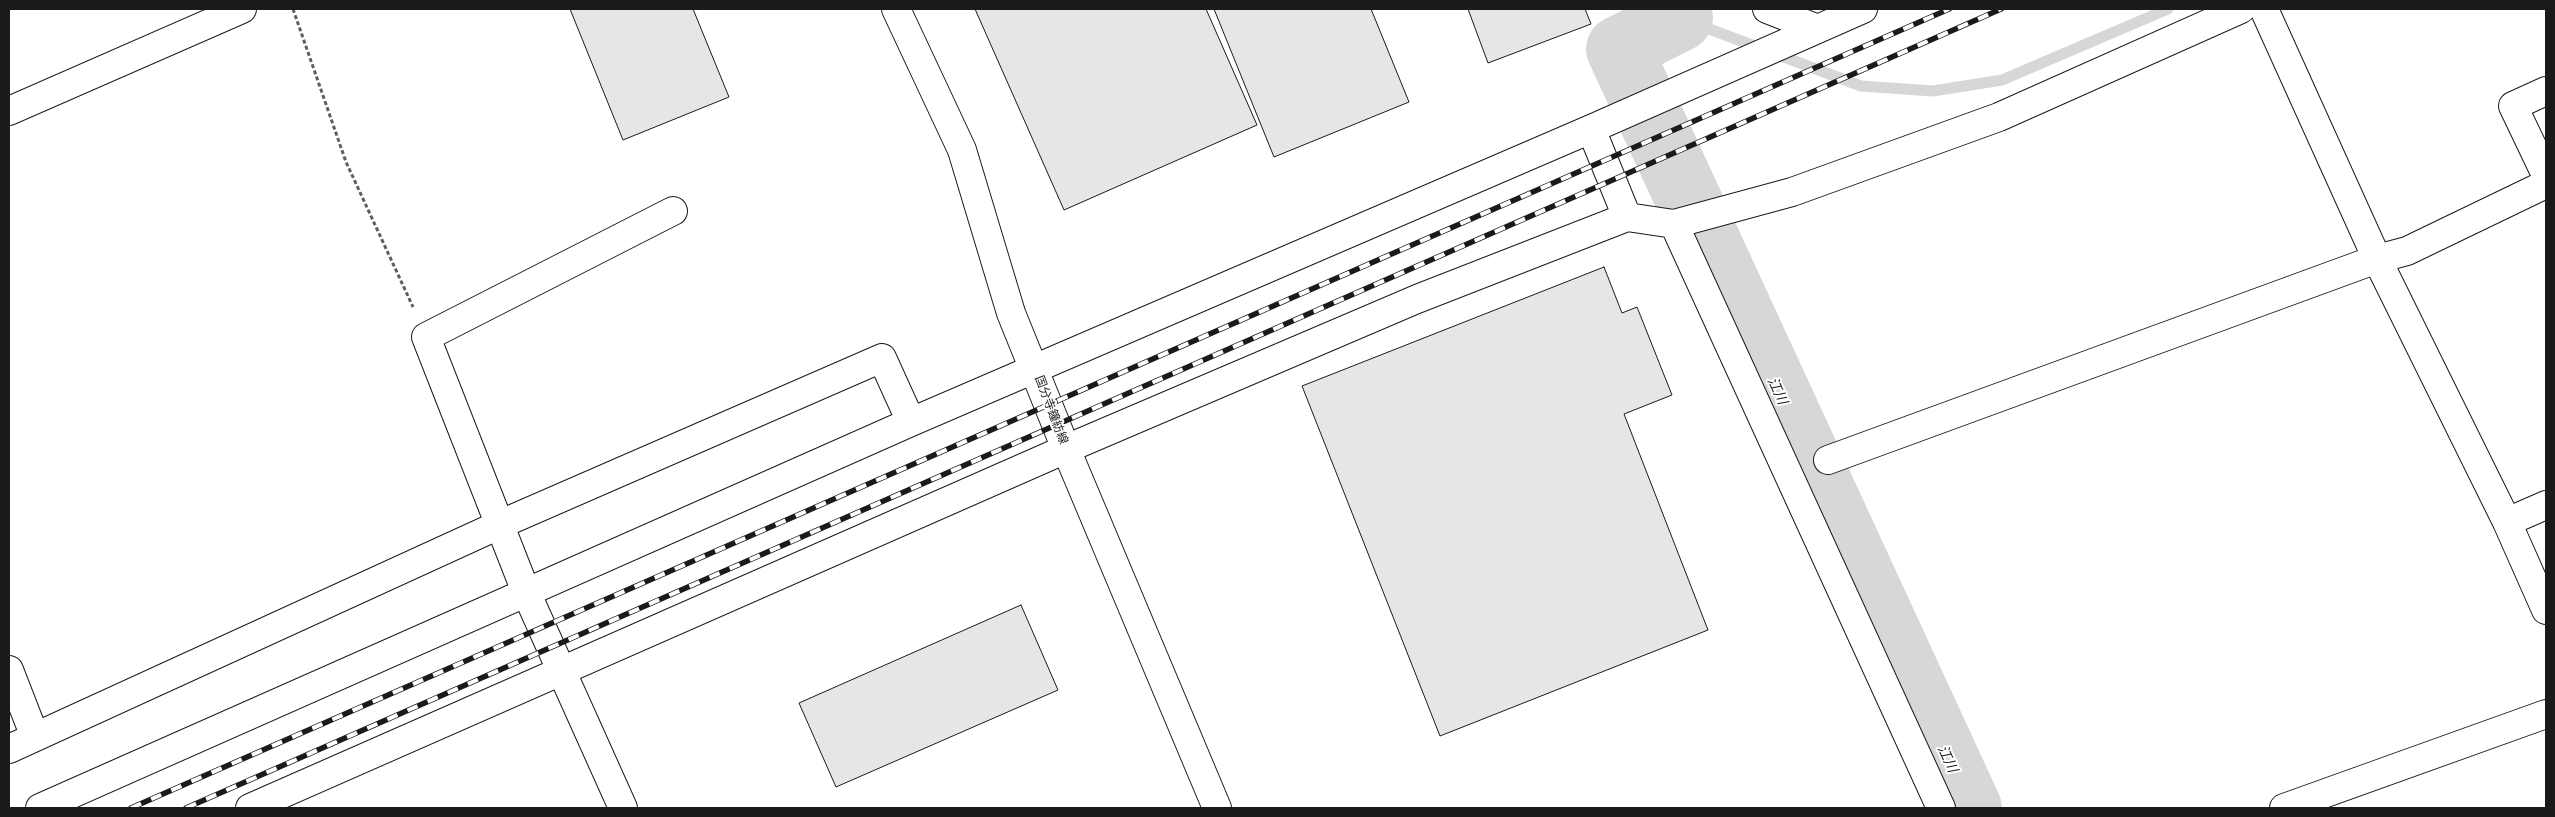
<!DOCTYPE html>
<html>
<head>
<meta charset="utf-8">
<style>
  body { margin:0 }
  #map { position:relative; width:2555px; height:817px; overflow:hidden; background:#fff; font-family:"Noto Serif",serif }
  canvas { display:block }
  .frame { position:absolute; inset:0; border:10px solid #1a1a1a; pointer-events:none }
</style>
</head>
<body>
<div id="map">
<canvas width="2555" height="817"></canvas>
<div class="frame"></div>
</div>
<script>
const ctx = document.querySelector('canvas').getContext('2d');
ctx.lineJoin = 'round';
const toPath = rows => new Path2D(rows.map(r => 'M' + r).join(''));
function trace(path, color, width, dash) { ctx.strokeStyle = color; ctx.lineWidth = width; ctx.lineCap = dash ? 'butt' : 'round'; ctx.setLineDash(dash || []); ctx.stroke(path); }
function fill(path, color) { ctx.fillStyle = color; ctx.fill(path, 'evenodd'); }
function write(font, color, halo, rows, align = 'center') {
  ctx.font = font + ' "Noto Serif","Noto Sans JP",serif'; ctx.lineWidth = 4; ctx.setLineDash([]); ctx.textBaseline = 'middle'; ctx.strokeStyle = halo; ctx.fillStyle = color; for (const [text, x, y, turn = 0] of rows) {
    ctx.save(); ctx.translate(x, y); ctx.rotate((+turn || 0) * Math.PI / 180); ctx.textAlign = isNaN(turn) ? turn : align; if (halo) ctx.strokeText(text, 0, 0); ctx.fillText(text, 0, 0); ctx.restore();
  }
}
const stream = toPath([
  [1680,18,1861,86,1933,91,2002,80,2168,9]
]);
const river = toPath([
  [1671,9,1680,18,1619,49,1969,808]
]);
const building = toPath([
  [570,9,693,9,729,97,623,140,570,9],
  [975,9,1206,9,1257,125,1064,210,975,9],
  [1214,9,1371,9,1409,102,1274,157,1214,9],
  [1468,9,1585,9,1591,24,1488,63,1468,9],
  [1604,267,1622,313,1637,307,1672,395,1624,414,1708,630,1440,736,1302,386,1604,267],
  [1021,605,1058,690,836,787,799,703,1021,605]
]);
const path = toPath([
  [293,9,346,162,413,307]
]);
const street = toPath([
  [1767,9,1818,29],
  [2264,9,2377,259,2507,522,2546,610],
  [2546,91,2513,106,2546,175],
  [1591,129,1627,217],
  [1674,224,1941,808],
  [1828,460,2377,259,2407,251,2546,184],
  [2507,522,2546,505],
  [9,670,35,737],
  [9,749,501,524,882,358,911,422],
  [40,808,911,422,1591,129,1863,9],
  [250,808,1066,449,1417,299,1627,217,1674,224,1792,192,1999,117,2241,9],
  [623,808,526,592,426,337,673,211],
  [2284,808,2546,714]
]);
const secondary = toPath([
  [896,9,962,150,1011,313,1066,449,1217,808],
  [9,111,242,9]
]);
const rail = toPath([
  [131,808,1949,9],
  [186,808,2001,9]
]);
const streetNames = [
  ["国分寺鐘紡線",1051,410,69]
];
const waterNames = [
  ["江川",1777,391,65],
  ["江川",1947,759,65]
];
trace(stream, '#d7d7d7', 11);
trace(river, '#d7d7d7', 66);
fill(building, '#e6e6e6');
trace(building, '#1a1a1a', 1);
trace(street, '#1a1a1a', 30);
trace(secondary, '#1a1a1a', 30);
trace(path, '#5f5f5f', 3, [4, 2.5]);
trace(street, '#fff', 28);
trace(secondary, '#fff', 28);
trace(rail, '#1a1a1a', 5.5);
trace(rail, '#fff', 4, [11]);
write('12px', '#1a1a1a', '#fff', streetNames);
write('italic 14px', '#1a1a1a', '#fff', waterNames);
</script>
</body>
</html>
